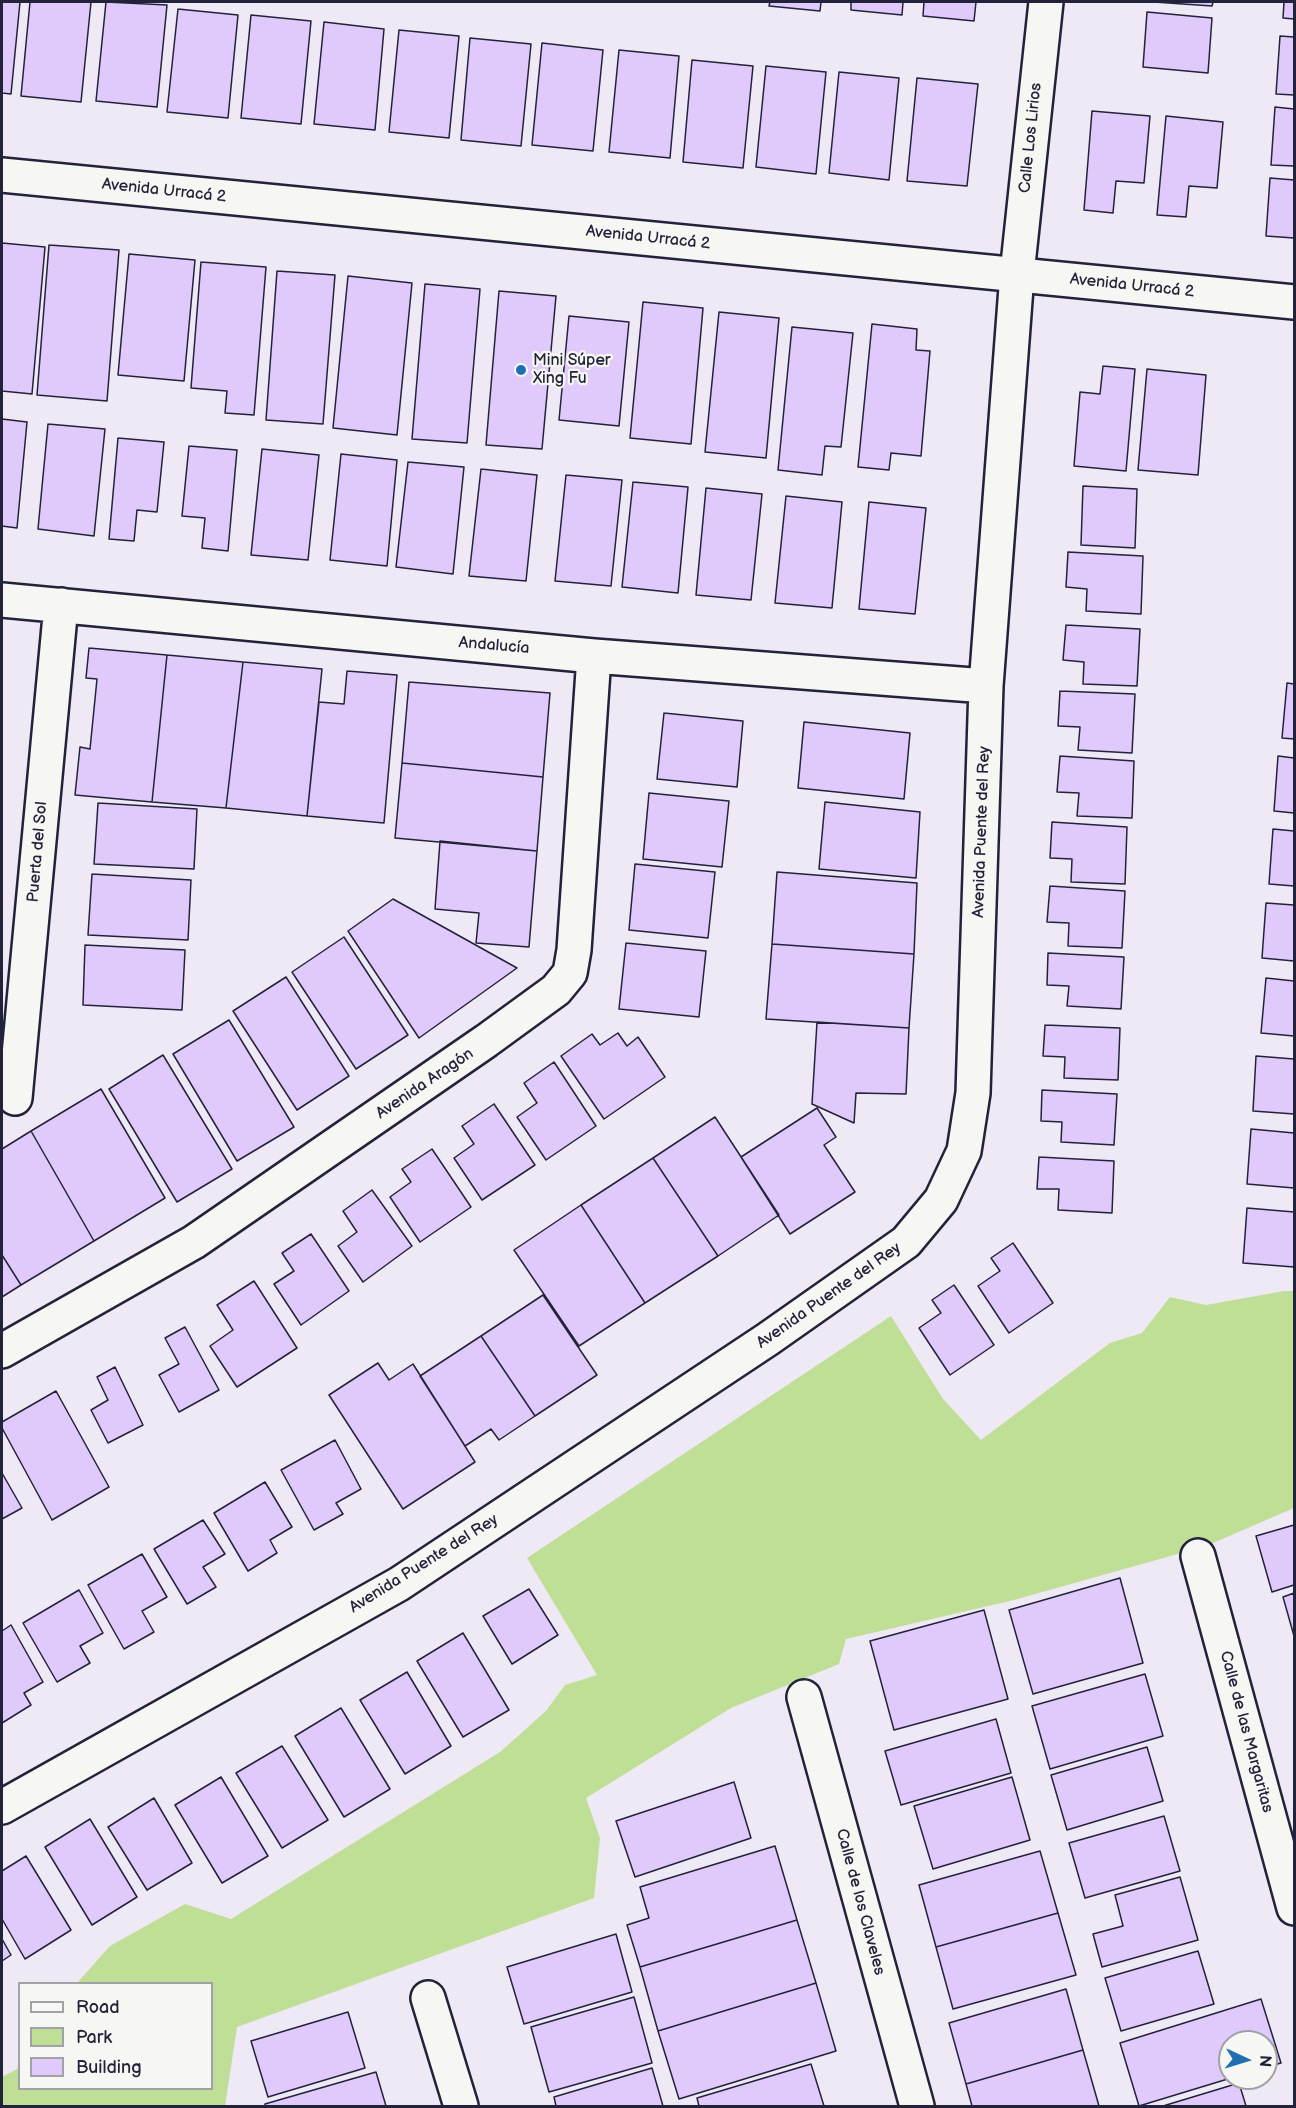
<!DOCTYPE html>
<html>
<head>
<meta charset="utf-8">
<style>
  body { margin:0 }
  #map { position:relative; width:1296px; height:2108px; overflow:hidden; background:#efe9f5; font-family:"Balsamiq Sans",sans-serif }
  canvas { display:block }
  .frame { position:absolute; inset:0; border:3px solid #22223b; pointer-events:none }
  .legend { position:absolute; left:18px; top:1982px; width:195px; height:108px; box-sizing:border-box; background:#f6f6f2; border:2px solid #a1a1a9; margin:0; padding:8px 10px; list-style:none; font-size:18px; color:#22223b }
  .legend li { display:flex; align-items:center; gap:12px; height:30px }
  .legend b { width:30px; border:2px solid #a1a1a9 }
  .north { position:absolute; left:1218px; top:2030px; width:60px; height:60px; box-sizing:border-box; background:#f6f6f2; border:2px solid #a1a1a9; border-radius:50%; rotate:94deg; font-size:16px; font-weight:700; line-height:24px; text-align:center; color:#22223b }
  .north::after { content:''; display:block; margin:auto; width:21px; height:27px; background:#1f6fb2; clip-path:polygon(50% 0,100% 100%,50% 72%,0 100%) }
</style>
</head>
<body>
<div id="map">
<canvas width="1296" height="2108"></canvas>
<div class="frame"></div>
<ul class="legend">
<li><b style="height:8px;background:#f6f6f2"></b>Road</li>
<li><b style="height:16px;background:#bfde96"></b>Park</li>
<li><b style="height:16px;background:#e0cafb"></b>Building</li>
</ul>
<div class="north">N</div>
</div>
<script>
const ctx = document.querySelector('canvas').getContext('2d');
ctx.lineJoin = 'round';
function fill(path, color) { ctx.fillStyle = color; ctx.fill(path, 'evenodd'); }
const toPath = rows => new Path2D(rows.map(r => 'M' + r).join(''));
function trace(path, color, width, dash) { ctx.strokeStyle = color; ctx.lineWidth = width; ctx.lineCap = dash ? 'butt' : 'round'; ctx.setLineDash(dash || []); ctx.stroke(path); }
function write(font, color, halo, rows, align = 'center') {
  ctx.font = font + ' "Balsamiq Sans",sans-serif'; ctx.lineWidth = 4.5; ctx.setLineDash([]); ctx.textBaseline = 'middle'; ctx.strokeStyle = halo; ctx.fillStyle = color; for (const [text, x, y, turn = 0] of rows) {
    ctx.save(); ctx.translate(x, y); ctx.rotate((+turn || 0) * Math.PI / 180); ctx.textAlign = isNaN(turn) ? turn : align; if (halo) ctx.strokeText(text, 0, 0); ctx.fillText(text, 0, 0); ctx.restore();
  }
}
const green = toPath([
  [1284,1291,1294,1291,1294,1508,1206,1546,1014,1600,846,1639,839,1664,731,1708,586,1798,600,1838,594,1898,237,2027,225,2106,2,2106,2,2077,19,2068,20,2088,212,2088,212,1984,77,1983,110,1946,185,1904,231,1919,500,1752,546,1711,565,1685,597,1675,527,1558,891,1316,943,1399,981,1440,1110,1343,1142,1333,1170,1297,1206,1305]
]);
const building = toPath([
  [2,2,20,2,11,94,2,93,2,2],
  [30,2,91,2,81,102,21,96,30,2],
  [106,2,167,5,157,107,96,101,106,2],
  [770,2,821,2,820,11,769,6,770,2],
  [851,2,903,2,902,15,851,10,851,2],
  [924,2,976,2,974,21,923,16,924,2],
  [1154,2,1213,2,1212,6,1154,2],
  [1284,2,1294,2,1294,19,1283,18,1284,2],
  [178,9,238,15,228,118,167,112,178,9],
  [1147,12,1212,18,1208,73,1143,67,1147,12],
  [251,15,311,21,301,124,241,118,251,15],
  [324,22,384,29,375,130,314,124,324,22],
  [399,30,459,36,449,138,389,132,399,30],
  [1280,36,1294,37,1294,95,1276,94,1280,36],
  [470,38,531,44,521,146,461,140,470,38],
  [542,43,603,50,593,151,532,145,542,43],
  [619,50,679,56,670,158,609,152,619,50],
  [692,60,753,66,743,168,683,162,692,60],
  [766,66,826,72,816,174,756,167,766,66],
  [839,72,899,78,889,180,829,173,839,72],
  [917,78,978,84,967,186,907,181,917,78],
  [1275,107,1294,109,1294,166,1271,165,1275,107],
  [1092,111,1150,116,1144,183,1116,181,1113,213,1084,210,1092,111],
  [1166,116,1223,122,1217,188,1189,186,1186,217,1157,215,1166,116],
  [1270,178,1294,180,1294,238,1266,236,1270,178],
  [2,243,45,247,32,394,2,391,2,243],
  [49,245,119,250,107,401,37,395,49,245],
  [129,254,195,260,184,381,118,375,129,254],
  [201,262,266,267,254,415,225,413,227,391,191,388,201,262],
  [277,271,335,275,323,424,266,420,277,271],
  [348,276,412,283,397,435,333,428,348,276],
  [425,284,480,289,467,443,412,439,425,284],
  [499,291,556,296,542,449,486,445,499,291],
  [643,302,703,308,691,444,630,438,643,302],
  [719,312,779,318,766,458,705,452,719,312],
  [569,316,629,322,619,426,559,420,569,316],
  [872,324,917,329,916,350,930,351,921,456,891,453,889,470,858,467,872,324],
  [792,327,853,333,841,447,825,446,822,475,778,470,792,327],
  [1103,366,1135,369,1126,471,1074,466,1080,392,1100,394,1103,366],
  [1147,369,1206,375,1198,475,1138,470,1147,369],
  [2,419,27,422,17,528,2,526,2,419],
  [48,424,105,429,94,536,38,529,48,424],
  [118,438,164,442,157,512,137,510,134,541,109,539,118,438],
  [189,446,237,450,228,551,202,548,205,518,182,516,189,446],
  [262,449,319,455,308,560,251,555,262,449],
  [341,454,397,460,387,566,330,560,341,454],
  [408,462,464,467,453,574,396,567,408,462],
  [481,469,537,475,526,581,469,576,481,469],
  [566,475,622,480,611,586,555,581,566,475],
  [633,482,688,487,678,593,622,587,633,482],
  [1083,486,1137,489,1135,548,1081,545,1083,486],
  [706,488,762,494,751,600,696,595,706,488],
  [786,496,842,502,832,608,775,603,786,496],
  [869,502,926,508,915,614,859,609,869,502],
  [1068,552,1143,556,1141,614,1086,611,1087,589,1066,587,1068,552],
  [1066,625,1140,629,1137,686,1083,684,1084,662,1063,660,1066,625],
  [89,648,167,655,152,802,75,795,80,747,90,749,97,679,86,678,89,648],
  [167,655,243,662,226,808,152,802,167,655],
  [243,662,322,669,307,816,226,808,243,662],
  [347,671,397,675,384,823,307,816,319,702,344,704,347,671],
  [409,682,550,693,543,777,402,763,409,682],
  [1287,683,1294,684,1294,739,1282,738,1287,683],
  [1060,691,1135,694,1132,753,1078,750,1080,727,1058,726,1060,691],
  [664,713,743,721,737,787,657,779,664,713],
  [804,722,910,733,904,799,798,788,804,722],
  [1060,756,1134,761,1132,818,1077,816,1079,793,1057,792,1060,756],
  [1278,756,1294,758,1294,813,1274,811,1278,756],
  [402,763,543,777,537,851,395,838,402,763],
  [649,793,729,801,722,867,643,859,649,793],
  [825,802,920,812,916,878,819,869,825,802],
  [98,803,197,809,194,869,94,864,98,803],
  [1052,822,1127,827,1125,884,1071,882,1072,859,1050,858,1052,822],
  [1273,829,1294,831,1294,886,1269,884,1273,829],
  [440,841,537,851,529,947,476,943,479,913,435,909,440,841],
  [635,864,715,872,708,938,629,930,635,864],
  [777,872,917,883,914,954,772,944,777,872],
  [92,874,191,880,188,940,88,935,92,874],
  [1050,886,1125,891,1122,948,1068,946,1069,923,1047,922,1050,886],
  [393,899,517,968,419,1038,348,931,393,899],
  [1266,903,1294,905,1294,961,1262,958,1266,903],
  [344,937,408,1035,356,1069,292,972,344,937],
  [626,943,706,951,699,1017,619,1009,626,943],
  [772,944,914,954,909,1028,766,1019,772,944],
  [85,945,185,950,182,1010,83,1005,85,945],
  [1048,953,1124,957,1121,1009,1067,1006,1069,986,1047,985,1048,953],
  [286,977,349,1076,297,1110,233,1011,286,977],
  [1266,978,1294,981,1294,1036,1261,1033,1266,978],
  [229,1020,294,1127,237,1161,173,1054,229,1020],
  [817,1022,909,1028,906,1094,856,1093,854,1123,812,1104,817,1022],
  [1045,1025,1120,1028,1118,1080,1064,1078,1065,1057,1043,1056,1045,1025],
  [618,1033,627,1046,638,1037,665,1077,604,1119,561,1056,592,1034,600,1045,618,1033],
  [163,1055,232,1169,177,1202,109,1089,163,1055],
  [1256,1056,1294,1059,1294,1114,1253,1111,1256,1056],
  [554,1062,596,1126,546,1160,517,1117,537,1103,524,1083,554,1062],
  [101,1089,165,1198,94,1241,31,1131,101,1089],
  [1042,1090,1117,1094,1114,1145,1061,1142,1062,1122,1041,1121,1042,1090],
  [494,1104,535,1165,482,1200,454,1158,474,1144,462,1126,494,1104],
  [817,1108,836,1137,824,1145,855,1192,790,1234,741,1157,817,1108],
  [715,1117,779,1215,718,1256,653,1158,715,1117],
  [1251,1129,1294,1133,1294,1188,1247,1184,1251,1129],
  [31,1131,94,1241,21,1285,2,1255,2,1149,31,1131],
  [432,1149,471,1207,420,1242,390,1197,411,1182,402,1169,432,1149],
  [1039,1157,1114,1161,1112,1213,1058,1210,1059,1189,1037,1189,1039,1157],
  [653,1158,718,1256,645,1303,581,1205,653,1158],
  [372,1190,412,1246,363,1282,338,1246,357,1232,343,1211,372,1190],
  [581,1205,645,1303,579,1346,514,1250,581,1205],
  [1247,1208,1294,1212,1294,1267,1243,1263,1247,1208],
  [311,1234,349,1291,301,1325,274,1284,294,1271,282,1253,311,1234],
  [1013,1243,1053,1303,1009,1333,978,1286,1000,1271,991,1258,1013,1243],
  [2,1255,21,1285,2,1297,2,1255],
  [254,1281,297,1348,237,1387,210,1346,233,1330,217,1305,254,1281],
  [954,1285,994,1345,950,1375,919,1328,941,1313,932,1300,954,1285],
  [543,1295,597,1375,535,1416,481,1336,543,1295],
  [185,1327,219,1390,179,1412,159,1375,179,1364,165,1338,185,1327],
  [481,1336,535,1416,499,1440,491,1429,465,1446,420,1376,481,1336],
  [378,1363,389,1380,413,1364,475,1462,403,1509,329,1395,378,1363],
  [115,1367,143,1425,108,1443,91,1410,108,1400,97,1377,115,1367],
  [56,1391,109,1487,52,1520,2,1428,2,1422,56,1391],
  [335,1440,361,1489,336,1503,343,1514,314,1530,281,1470,335,1440],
  [2,1473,22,1508,2,1519,2,1473],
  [265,1482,292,1527,270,1540,277,1553,248,1571,214,1513,265,1482],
  [203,1520,225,1554,203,1567,216,1587,187,1604,154,1549,203,1520],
  [1294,1525,1294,1585,1272,1592,1256,1536,1294,1525],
  [142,1554,167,1597,142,1611,154,1632,124,1649,88,1585,142,1554],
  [1120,1578,1143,1663,1033,1694,1009,1610,1120,1578],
  [529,1589,558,1635,512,1664,483,1616,529,1589],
  [79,1590,103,1633,80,1646,90,1663,57,1682,23,1623,79,1590],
  [1294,1593,1294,1636,1283,1597,1294,1593],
  [984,1610,1008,1699,894,1730,870,1641,984,1610],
  [11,1625,43,1682,24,1693,31,1705,2,1723,2,1631,11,1625],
  [463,1633,509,1710,463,1737,417,1661,463,1633],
  [407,1672,451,1746,405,1774,360,1700,407,1672],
  [1145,1674,1163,1736,1050,1769,1032,1706,1145,1674],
  [341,1708,390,1789,344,1817,295,1736,341,1708],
  [996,1719,1011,1773,901,1805,885,1751,996,1719],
  [282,1746,328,1820,282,1848,236,1773,282,1746],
  [1147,1747,1163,1801,1067,1830,1051,1775,1147,1747],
  [221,1777,268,1856,222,1883,175,1805,221,1777],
  [1012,1777,1030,1840,933,1869,914,1806,1012,1777],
  [734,1782,751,1838,635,1877,616,1821,734,1782],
  [154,1798,192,1863,147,1890,108,1827,154,1798],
  [1164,1816,1180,1871,1085,1898,1069,1843,1164,1816],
  [90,1819,137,1897,92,1925,45,1847,90,1819],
  [775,1846,797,1920,640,1967,627,1925,649,1918,640,1887,775,1846],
  [1040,1851,1058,1913,936,1947,919,1885,1040,1851],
  [26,1856,71,1930,25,1959,2,1919,2,1871,26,1856],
  [1180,1877,1198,1940,1102,1967,1093,1934,1123,1926,1115,1895,1180,1877],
  [1058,1913,1076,1975,953,2009,936,1947,1058,1913],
  [797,1920,816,1983,658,2031,640,1967,797,1920],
  [616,1934,632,1992,524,2024,507,1967,616,1934],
  [2,1939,11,1955,2,1961,2,1939],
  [1198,1951,1214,2004,1121,2031,1105,1978,1198,1951],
  [816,1983,836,2051,679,2099,658,2031,816,1983],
  [1066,1989,1083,2050,966,2084,949,2023,1066,1989],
  [634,1997,652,2063,549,2092,531,2027,634,1997],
  [1261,1999,1281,2063,1266,2067,1266,2042,1230,2042,1231,2078,1139,2106,1120,2043,1261,1999],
  [348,2012,365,2068,268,2097,251,2041,348,2012],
  [1083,2050,1099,2106,972,2106,966,2084,1083,2050],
  [811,2064,824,2106,699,2106,697,2098,811,2064],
  [652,2068,663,2106,556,2106,554,2097,652,2068],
  [376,2072,386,2106,265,2106,265,2104,376,2072],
  [1239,2083,1246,2106,1163,2106,1239,2083]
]);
const street = toPath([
  [2,600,594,656,986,686],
  [15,1098,61,605],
  [2,1351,194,1242,486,1041,556,990,570,973,574,950,594,656],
  [1198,1556,1294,1908],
  [804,1697,917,2106],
  [2,1807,399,1584,768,1339,906,1242,941,1200,964,1151,973,1093,986,686,1017,274,1046,2],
  [428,1998,461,2106]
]);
const secondary = toPath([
  [2,175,1294,302]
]);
const markers = [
  [521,370,6,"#1f6fb2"]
];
const streetNames = [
  ["Calle Los Lirios",1031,138,-84],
  ["Avenida Urracá 2",164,191,6],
  ["Avenida Urracá 2",648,238,6],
  ["Avenida Urracá 2",1132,286,6],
  ["Andalucía",494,646,5],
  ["Avenida Puente del Rey",982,832,-88],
  ["Puerta del Sol",38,852,-85],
  ["Avenida Aragón",425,1084,-34],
  ["Avenida Puente del Rey",829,1296,-35],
  ["Avenida Puente del Rey",424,1564,-32],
  ["Calle de las Margaritas",1246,1732,75],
  ["Calle de los Claveles",860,1902,75]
];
const poiNames = [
  ["Mini Súper",533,361],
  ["Xing Fu",533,379]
];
fill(green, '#bfde96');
fill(building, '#e0cafb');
trace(building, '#22223b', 1.5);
trace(street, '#22223b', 38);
trace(secondary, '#22223b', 38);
trace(street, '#f6f6f2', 33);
trace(secondary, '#f6f6f2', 33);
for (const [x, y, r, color] of markers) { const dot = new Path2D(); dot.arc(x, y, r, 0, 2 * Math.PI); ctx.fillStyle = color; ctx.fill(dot); trace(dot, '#f6f6f2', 2); }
write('16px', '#22223b', '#f6f6f2', streetNames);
write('16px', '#22223b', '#f6f6f2', poiNames, 'left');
</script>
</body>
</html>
